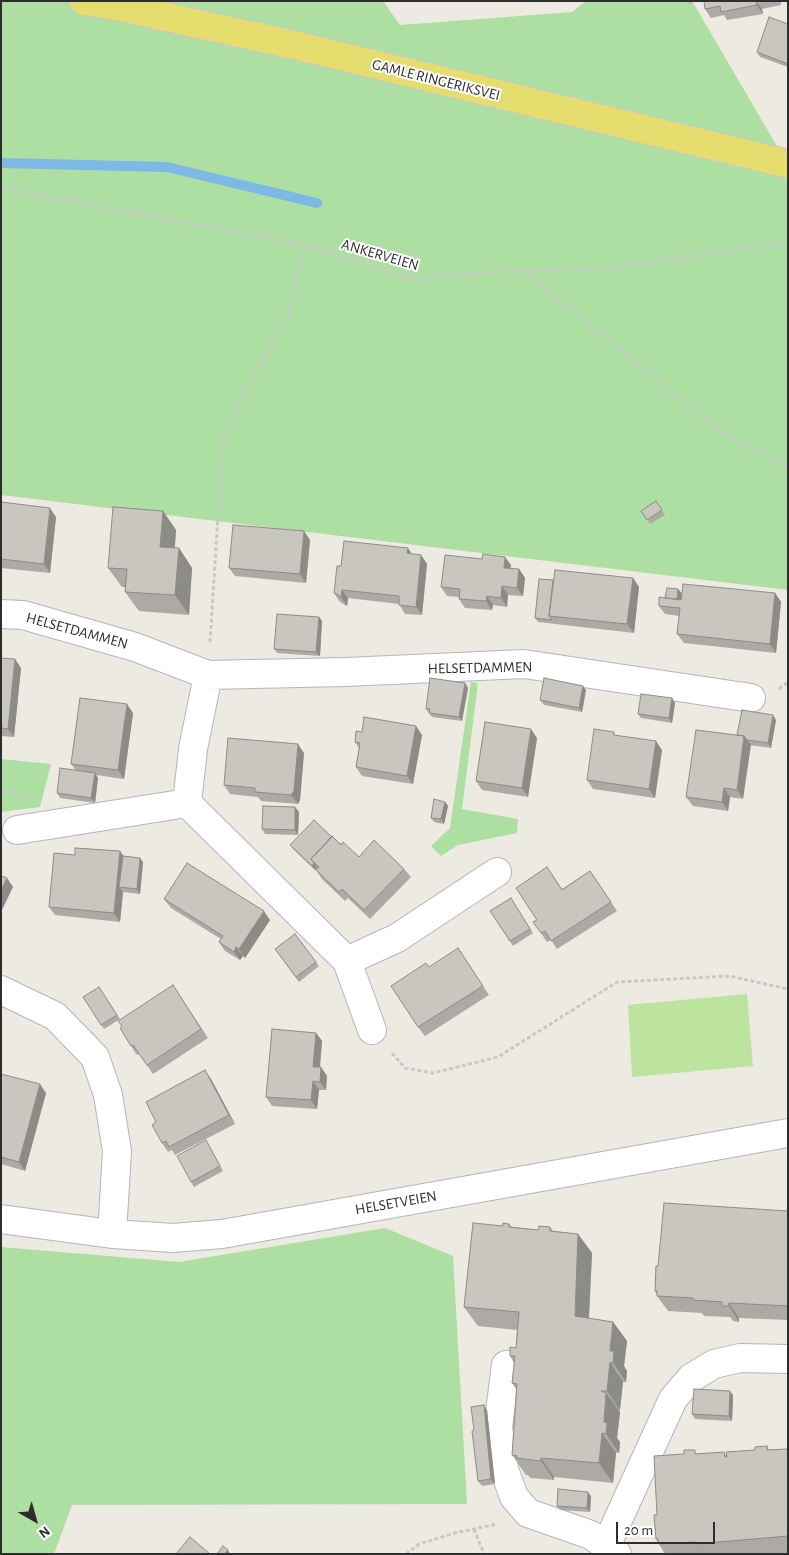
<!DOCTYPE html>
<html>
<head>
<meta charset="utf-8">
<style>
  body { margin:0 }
  #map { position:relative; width:789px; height:1555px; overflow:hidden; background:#edeae1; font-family:"Alegreya Sans",sans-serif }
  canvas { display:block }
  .frame { position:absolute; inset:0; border:2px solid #2d2d2d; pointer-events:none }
  .north { position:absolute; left:10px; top:1495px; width:50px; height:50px; -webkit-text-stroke:4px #fff; paint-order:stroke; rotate:142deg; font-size:14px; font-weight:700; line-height:20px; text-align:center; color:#2d2d2d }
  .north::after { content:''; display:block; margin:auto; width:18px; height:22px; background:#2d2d2d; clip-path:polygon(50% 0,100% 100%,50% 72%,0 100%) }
  .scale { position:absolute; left:616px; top:1522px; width:99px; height:22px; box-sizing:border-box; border:2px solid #2d2d2d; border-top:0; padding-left:6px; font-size:15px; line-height:18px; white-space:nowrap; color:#2d2d2d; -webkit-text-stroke:4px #fff; paint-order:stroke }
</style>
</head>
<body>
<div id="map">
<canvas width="789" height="1555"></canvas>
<div class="frame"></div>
<div class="north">N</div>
<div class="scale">20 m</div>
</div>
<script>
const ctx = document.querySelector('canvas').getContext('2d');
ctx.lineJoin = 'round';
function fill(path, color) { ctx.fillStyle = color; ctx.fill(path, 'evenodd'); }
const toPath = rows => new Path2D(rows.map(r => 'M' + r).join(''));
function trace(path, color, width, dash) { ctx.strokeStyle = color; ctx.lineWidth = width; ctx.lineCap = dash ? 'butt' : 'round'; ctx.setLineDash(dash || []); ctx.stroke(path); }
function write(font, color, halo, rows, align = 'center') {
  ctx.font = font + ' "Alegreya Sans",sans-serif'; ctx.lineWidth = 4; ctx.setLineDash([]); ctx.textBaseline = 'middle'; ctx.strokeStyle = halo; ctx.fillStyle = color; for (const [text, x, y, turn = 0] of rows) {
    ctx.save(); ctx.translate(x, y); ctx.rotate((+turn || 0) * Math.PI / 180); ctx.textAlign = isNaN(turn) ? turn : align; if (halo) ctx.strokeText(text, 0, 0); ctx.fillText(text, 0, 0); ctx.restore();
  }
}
const green = toPath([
  [1,1,383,1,400,25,572,12,586,1,692,1,788,165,788,590,1,495],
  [471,682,478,683,462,809,518,819,517,833,458,845,441,856,431,846,450,828],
  [1,759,51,764,40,807,1,812],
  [385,1228,453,1256,467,1504,72,1505,54,1554,1,1554,1,1247,179,1262]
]);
const pitch = toPath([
  [747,994,753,1066,632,1077,628,1005]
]);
const stream = toPath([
  [1,163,167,167,317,203]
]);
const path = toPath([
  [1,188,305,245,413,279,504,271,613,268,766,245,788,245],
  [524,271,724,434,788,468],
  [210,642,223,438,251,380,288,316,305,245],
  [779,689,788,682],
  [1,790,23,798],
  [392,1053,405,1068,433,1073,498,1057,617,982,729,976,788,989],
  [474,1529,484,1554],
  [406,1554,419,1544,455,1533,497,1524]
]);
const minor = toPath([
  [1,614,23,615,135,647,208,675,346,672,524,664,751,698],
  [208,675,193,749,187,803,347,961,397,938,497,872],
  [17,830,187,803],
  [347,961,372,1030],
  [1,990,55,1016,95,1057,108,1095,117,1151,112,1234],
  [1,1219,112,1234,173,1238,222,1234,788,1133],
  [506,1365,498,1427,504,1469,514,1497,528,1513,591,1535,617,1554],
  [606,1546,673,1399,691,1378,714,1364,740,1358,788,1359]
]);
const major = toPath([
  [84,1,111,5,286,43,788,164]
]);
const wall = toPath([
  [688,1,700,1,689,3],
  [704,1,781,1,781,5,762,9,763,14,727,20,724,15,711,18,705,9],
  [788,24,788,67,760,57,757,52],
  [656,501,665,515,650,524,641,511],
  [1,502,56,517,50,573,1,568],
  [163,511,176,530,175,548,179,548,192,568,189,615,139,611,125,592,126,587,122,587,108,568],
  [310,540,306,583,235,576,229,568],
  [412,554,421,555,427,564,422,615,405,614,399,604,348,598,347,606,340,602,334,593,341,566],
  [511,565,511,569,519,569,525,578,523,596,508,595,507,607,493,605,492,610,465,608,459,599,459,597,447,596,441,587],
  [633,578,639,587,634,633,538,622,535,618,553,580],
  [678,589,682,594,681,600,775,593,781,602,776,653,684,643,677,634,679,616,665,614,659,606,665,598],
  [319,617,322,621,320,656,277,653,274,649],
  [1,658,21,668,14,737,1,736],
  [465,683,468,688,462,721,432,717,426,709],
  [586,690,582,712,544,705,540,700],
  [672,698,675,703,672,723,641,718,638,714],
  [133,713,124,779,96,775,98,778,95,803,60,798,57,793,76,770,71,764],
  [776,720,771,748,750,745,743,799,730,797,728,811,693,806,686,797,737,735],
  [362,732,422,735,413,784,362,776,356,767,359,748,355,742],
  [617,735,662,750,655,798,593,789,587,780],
  [537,738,528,797,482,790,476,781],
  [304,753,300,800,298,804,261,801,258,797,230,794,224,785],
  [445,802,448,806,444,824,434,822,431,818],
  [295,807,299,812,298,835,265,834,262,829],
  [332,837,359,857,404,869,411,877,370,919,348,898,345,901,322,879,316,870,318,869,317,868,315,870,294,850,290,845],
  [120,851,123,856,140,858,143,862,140,894,123,892,120,922,55,915,49,907,75,855],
  [590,871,617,911,557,949,551,940,547,942,541,933,537,920,553,876,562,889],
  [511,898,533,933,513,946,490,911],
  [164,899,270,920,245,958,243,956,240,960,225,951,219,942,221,939,171,908],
  [295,934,319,966,299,982,275,949],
  [458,948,489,995,425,1036,418,1027],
  [173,985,208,1038,153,1074,139,1054,137,1055,131,1046],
  [99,987,120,1019,104,1029,83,997],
  [316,1033,322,1041,320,1067,327,1076,326,1090,319,1090,317,1109,272,1106,266,1097],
  [1,1074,46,1093,25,1171,1,1164],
  [211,1079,235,1124,175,1155,172,1150,168,1152,162,1143,156,1122],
  [206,1140,223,1171,194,1187,191,1182],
  [788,1211,788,1320,739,1318,739,1322,733,1321,730,1317,704,1316,702,1313,668,1311,657,1296,657,1295,655,1291,658,1266],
  [509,1224,512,1227,538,1230,550,1227,553,1231,578,1234,592,1253,589,1318,613,1322,627,1341,624,1366,627,1371,626,1382,623,1382,620,1410,619,1410,620,1412,617,1438,620,1442,619,1453,616,1453,613,1483,554,1477,554,1480,530,1478,528,1475,526,1475,512,1455,516,1389,512,1383,514,1363,510,1356,516,1348,517,1330,478,1326,464,1307],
  [733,1395,732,1421,695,1419,692,1414],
  [487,1410,495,1484,482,1486,478,1481,474,1430],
  [767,1446,769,1450,788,1449,788,1554,665,1554,656,1539,657,1515,684,1454,698,1454,727,1455,755,1450],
  [591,1496,590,1512,560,1510,557,1506]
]);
const shadedWall = toPath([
  [756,1,762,9,763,14,757,5],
  [50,508,56,517,50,573,44,564],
  [163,511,176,530,173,566,160,547],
  [304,531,310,540,306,583,300,574],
  [179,548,192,568,189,615,175,595],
  [408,548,414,557,407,553],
  [421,555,427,564,422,615,416,607],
  [505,557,511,565,510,577,504,568],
  [519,569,525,578,523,596,517,588],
  [633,578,639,587,634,633,627,624],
  [502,586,508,595,507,607,501,598],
  [678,589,682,594,680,608,676,603],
  [342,590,348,598,347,606,341,597],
  [775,593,781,602,776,653,770,644],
  [487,596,493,605,492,610,486,601],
  [319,617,322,621,320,656,316,652],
  [15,659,21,668,14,737,8,729],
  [465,683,468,688,462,721,459,717],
  [583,686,586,690,582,712,579,708],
  [672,698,675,703,672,723,669,718],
  [127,704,133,713,124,779,118,770],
  [773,715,776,720,771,748,768,743],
  [416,726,422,735,413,784,407,776],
  [531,729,537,738,528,797,522,788],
  [744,736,751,745,743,799,737,790],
  [656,741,662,750,655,798,649,789],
  [298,744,304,753,300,800,298,804,291,795],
  [95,773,98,778,95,803,91,798],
  [724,788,730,797,728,811,722,802],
  [445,802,448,806,444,824,441,819],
  [295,807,299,812,298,835,295,830],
  [120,851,126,860,119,887,123,892,120,922,114,913],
  [140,858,143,862,140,894,137,889],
  [314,863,317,868,315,870,312,866],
  [7,878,13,887,1,912,1,890],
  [264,911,270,920,245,958,239,949],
  [236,947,243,956,240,960,234,952],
  [316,1033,322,1041,319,1076,313,1067],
  [321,1067,327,1076,326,1090,320,1082],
  [205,1070,211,1079,235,1124,229,1115],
  [313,1081,319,1090,317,1109,311,1100],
  [40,1084,46,1093,25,1171,19,1162],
  [578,1234,592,1253,588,1336,575,1316],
  [729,1303,739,1318,739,1322,729,1306],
  [613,1322,627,1341,624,1366,627,1371,626,1382,613,1363,610,1351],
  [610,1362,623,1382,620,1410,607,1391],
  [730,1391,733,1395,732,1421,729,1416],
  [606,1393,620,1412,617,1438,620,1442,619,1453,606,1434,604,1422],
  [484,1405,487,1410,495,1484,491,1479],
  [602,1433,616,1453,613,1483,599,1463],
  [541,1458,554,1477,554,1480,541,1461],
  [588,1492,591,1496,590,1512,587,1508],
  [228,1550,230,1554,224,1554]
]);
const building = toPath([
  [704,1,756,1,757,5,721,12,720,6,705,9,704,1],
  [769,17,788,24,788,64,757,52,769,17],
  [656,501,662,510,647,520,641,511,656,501],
  [1,502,50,508,44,564,1,559,1,502],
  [113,507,163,511,160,547,179,548,175,595,125,592,127,569,108,568,113,507],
  [233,525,304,531,300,574,229,568,233,525],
  [344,541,408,548,407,553,421,555,416,607,399,605,399,596,342,590,341,597,334,593,337,566,341,566,344,541],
  [483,554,505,557,504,568,519,569,517,588,502,586,501,598,487,596,486,601,459,599,460,589,441,587,445,555,482,559,483,554],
  [555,570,633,578,627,624,549,616,555,570],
  [539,579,553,580,549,616,552,620,535,618,539,579],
  [683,584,775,593,770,644,677,634,680,608,659,606,659,597,681,600,683,584],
  [667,588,678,589,677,599,665,598,667,588],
  [277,614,319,617,316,652,274,649,277,614],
  [1,658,15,659,8,729,1,728,1,658],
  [430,678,465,683,459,717,429,713,430,709,426,709,430,678],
  [544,678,583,686,579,708,540,700,544,678],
  [641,694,672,698,669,718,638,714,641,694],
  [80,698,127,704,118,770,71,764,80,698],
  [742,710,773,715,768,743,747,740,744,736,737,735,742,710],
  [364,717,416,726,407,776,356,767,360,743,355,742,356,731,362,732,364,717],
  [485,722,531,729,522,788,476,781,485,722],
  [594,729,614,732,614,735,656,741,649,789,587,780,594,729],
  [696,730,744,736,737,790,724,788,722,802,686,797,696,730],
  [228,738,298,744,294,791,291,795,255,792,255,788,224,785,228,738],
  [60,768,95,773,91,798,57,793,60,768],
  [434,799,445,802,441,819,431,818,434,799],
  [263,806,295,807,295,830,262,829,263,806],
  [314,820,332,837,311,859,314,863,312,866,290,845,314,820],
  [332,836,341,845,343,842,359,857,374,840,404,869,364,910,342,889,339,892,316,870,319,867,311,859,332,836],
  [75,848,120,851,114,913,49,907,54,853,75,855,75,848],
  [123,856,140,858,137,889,119,887,123,856],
  [187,863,264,911,239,949,236,947,234,952,219,942,223,936,164,899,187,863],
  [547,867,562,890,590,871,611,902,551,941,545,931,541,933,533,922,537,920,516,888,547,867],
  [1,876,7,878,1,890,1,876],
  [511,898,530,929,510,941,490,911,511,898],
  [295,934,316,962,296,977,275,949,295,934],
  [458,948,483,986,418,1027,391,986,426,963,429,967,458,948],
  [173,985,201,1029,147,1065,133,1045,131,1046,120,1028,122,1026,118,1021,173,985],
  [99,987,117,1015,101,1025,83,997,99,987],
  [272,1029,316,1033,313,1067,321,1067,320,1082,313,1081,311,1100,266,1097,272,1029],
  [205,1070,229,1115,169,1147,166,1141,162,1143,152,1125,156,1122,146,1102,205,1070],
  [1,1074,40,1084,19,1162,1,1157,1,1074],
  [206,1140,220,1166,191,1182,177,1156,206,1140],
  [664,1203,788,1211,788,1306,729,1303,729,1306,722,1306,722,1302,693,1300,693,1298,657,1296,657,1291,655,1291,656,1266,658,1266,664,1203],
  [473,1223,503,1226,503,1223,509,1224,509,1227,538,1230,539,1226,550,1227,550,1231,578,1234,575,1316,613,1322,610,1351,614,1351,613,1363,610,1362,607,1391,601,1391,606,1393,604,1422,607,1423,606,1434,602,1433,599,1463,541,1458,541,1461,516,1458,517,1456,512,1455,517,1384,512,1383,515,1356,510,1356,510,1347,516,1348,519,1312,464,1307,473,1223],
  [694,1389,730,1391,729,1416,692,1414,694,1389],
  [484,1405,491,1479,478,1481,472,1431,474,1430,471,1407,484,1405],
  [767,1446,767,1450,788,1449,788,1536,695,1544,695,1542,659,1544,658,1539,656,1539,654,1515,657,1515,654,1456,684,1454,684,1450,695,1450,695,1454,724,1452,725,1457,727,1457,726,1452,755,1450,755,1447,767,1446],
  [558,1489,588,1492,587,1508,557,1506,558,1489],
  [190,1537,210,1554,176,1554,190,1537],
  [223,1546,228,1550,224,1554,217,1554,223,1546]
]);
const streetNames = [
  ["GAMLE RINGERIKSVEI",436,80,14],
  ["ANKERVEIEN",380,255,16],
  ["HELSETDAMMEN",77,631,15],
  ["HELSETDAMMEN",480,668,-1],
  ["HELSETVEIEN",396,1203,-10]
];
fill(green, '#addea2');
fill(pitch, '#bce49f');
trace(stream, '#7eb8e5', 10);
trace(minor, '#b4b4bf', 30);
trace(major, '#c8c8c8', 30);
trace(path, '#c8c8c8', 3, [4, 2.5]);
trace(minor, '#fff', 28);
trace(major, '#e5dd6e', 28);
fill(wall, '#adaaa5');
fill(shadedWall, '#8d8b86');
fill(building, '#c9c6c0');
trace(building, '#8d8b86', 1);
write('15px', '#2d2d2d', '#fff', streetNames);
</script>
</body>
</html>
